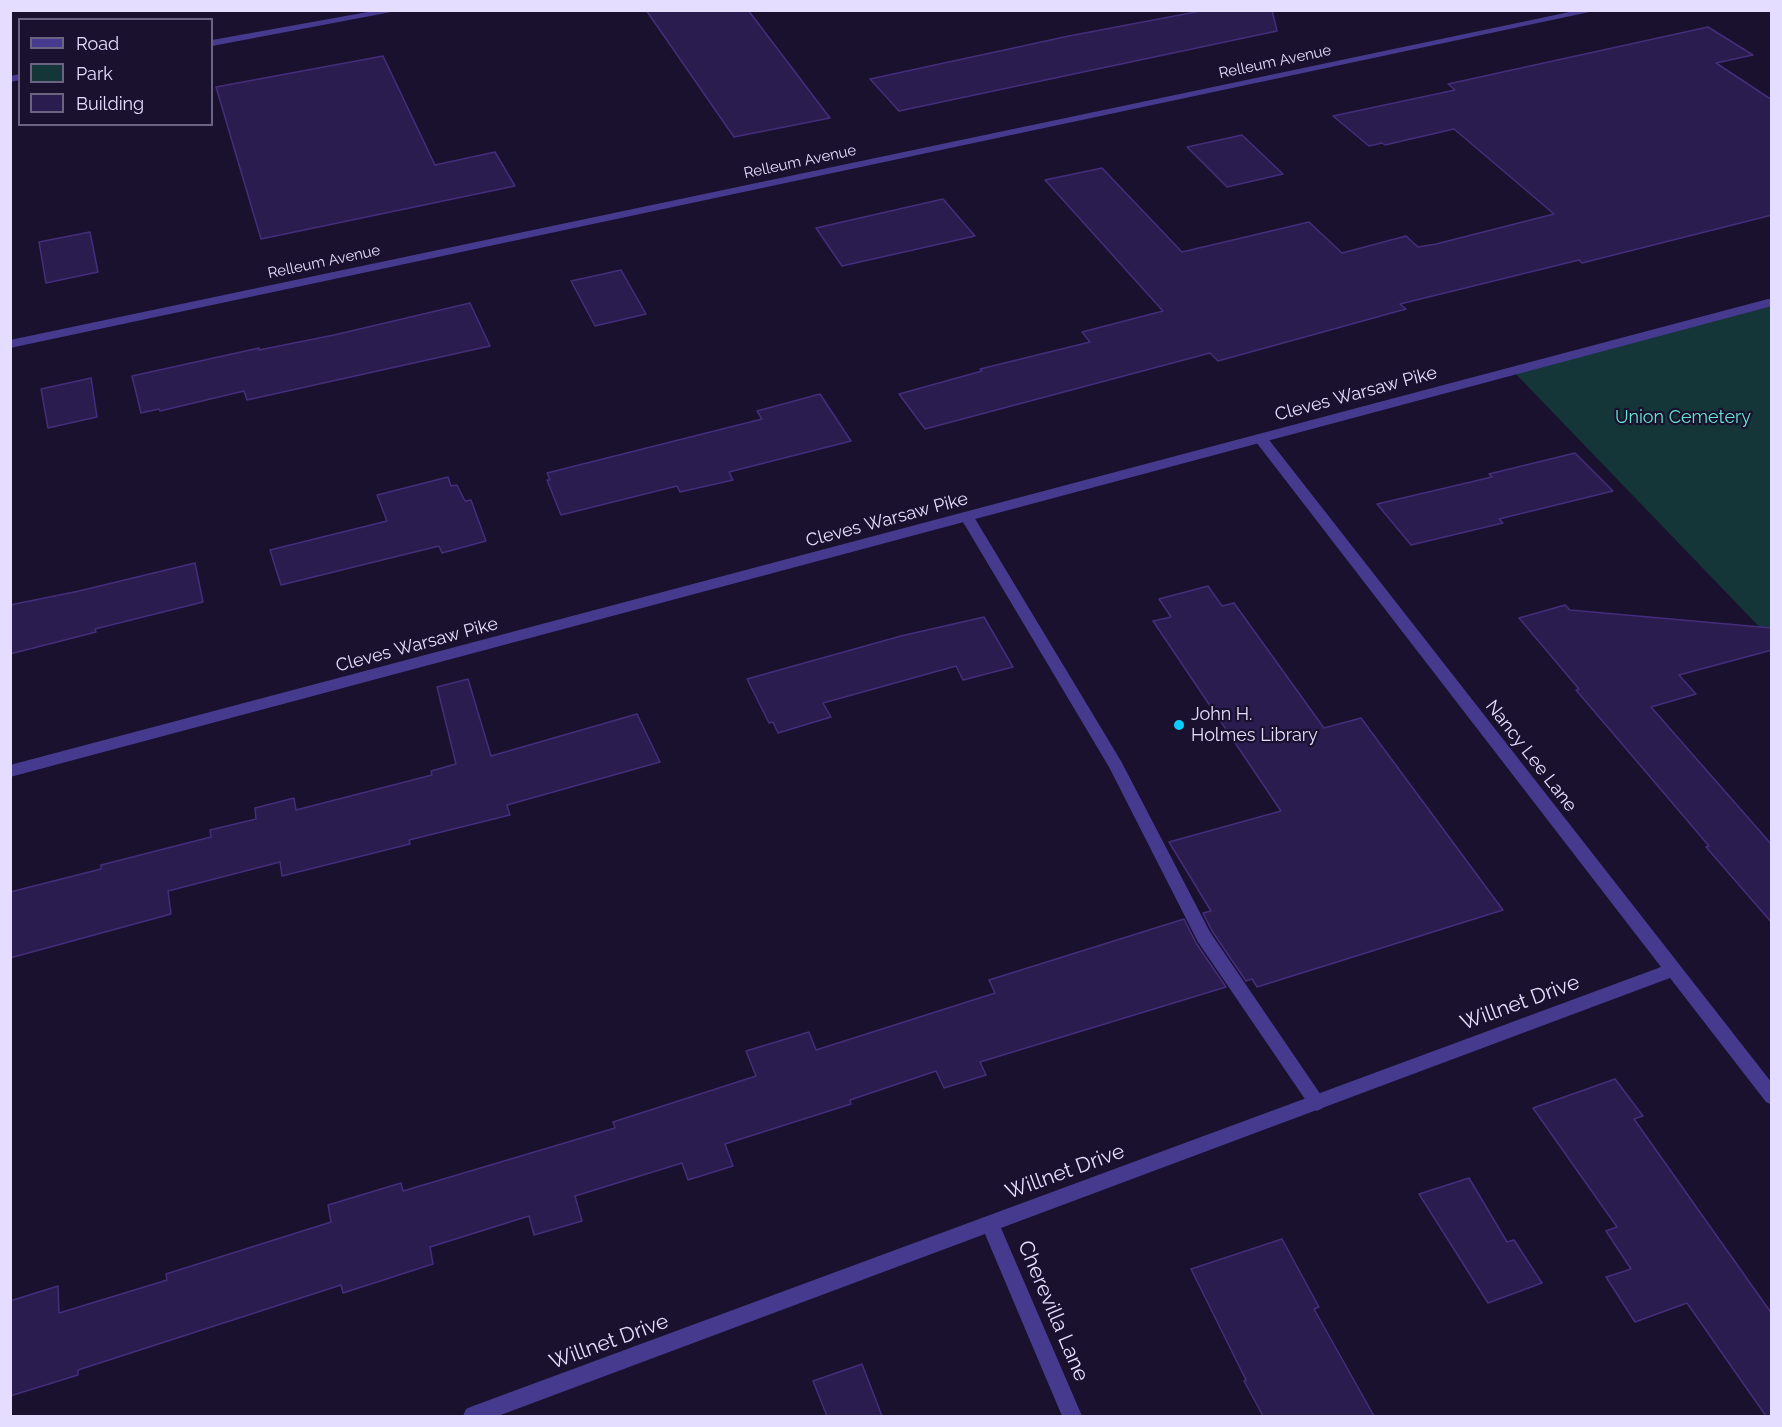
<!DOCTYPE html>
<html>
<head>
<meta charset="utf-8">
<style>
  body { margin:0 }
  #map { position:relative; width:1782px; height:1427px; overflow:hidden; background:#19112e; font-family:Raleway,sans-serif }
  canvas { display:block }
  .frame { position:absolute; inset:0; border:12px solid #e4ddff; pointer-events:none }
  .legend { position:absolute; left:18px; top:18px; width:195px; height:108px; box-sizing:border-box; background:#19112e; border:2px solid #6a6382; margin:0; padding:8px 10px; list-style:none; font-size:18px; color:#e4ddff }
  .legend li { display:flex; align-items:center; gap:12px; height:30px }
  .legend b { width:30px; border:2px solid #6a6382 }
</style>
</head>
<body>
<div id="map">
<canvas width="1782" height="1427"></canvas>
<div class="frame"></div>
<ul class="legend">
<li><b style="height:8px;background:#463a8e"></b>Road</li>
<li><b style="height:16px;background:#143638"></b>Park</li>
<li><b style="height:16px;background:#2b1c4f"></b>Building</li>
</ul>
</div>
<script>
const ctx = document.querySelector('canvas').getContext('2d');
ctx.lineJoin = 'round';
function fill(path, color) { ctx.fillStyle = color; ctx.fill(path, 'evenodd'); }
const toPath = rows => new Path2D(rows.map(r => 'M' + r).join(''));
function trace(path, color, width, dash) { ctx.strokeStyle = color; ctx.lineWidth = width; ctx.lineCap = dash ? 'butt' : 'round'; ctx.setLineDash(dash || []); ctx.stroke(path); }
function write(font, color, halo, rows, align = 'center') {
  ctx.font = font + ' Raleway,sans-serif'; ctx.lineWidth = 4.5; ctx.setLineDash([]); ctx.textBaseline = 'middle'; ctx.strokeStyle = halo; ctx.fillStyle = color; for (const [text, x, y, turn = 0] of rows) {
    ctx.save(); ctx.translate(x, y); ctx.rotate((+turn || 0) * Math.PI / 180); ctx.textAlign = isNaN(turn) ? turn : align; if (halo) ctx.strokeText(text, 0, 0); ctx.fillText(text, 0, 0); ctx.restore();
  }
}
const green = toPath([
  [1771,302,1771,639,1513,371]
]);
const building = toPath([
  [646,10,748,10,830,118,734,137,646,10],
  [1206,10,1272,10,1277,31,899,111,870,79,1069,36,1206,10],
  [1708,27,1753,55,1716,63,1772,100,1772,215,1582,263,1579,260,1400,304,1406,309,1218,361,1210,353,925,429,899,394,982,371,980,369,1090,342,1082,332,1163,311,1045,180,1102,168,1182,252,1309,222,1342,253,1406,236,1418,247,1436,244,1554,214,1454,129,1385,145,1382,143,1369,146,1333,116,1455,90,1448,84,1708,27],
  [383,56,435,165,495,152,515,186,261,239,216,87,383,56],
  [1242,135,1283,174,1227,187,1187,147,1242,135],
  [943,199,975,236,842,266,816,228,943,199],
  [90,232,98,272,46,283,39,242,90,232],
  [621,270,646,314,595,326,571,281,621,270],
  [470,303,490,346,247,400,244,391,160,411,159,409,141,413,132,376,259,348,259,350,334,335,470,303],
  [91,378,97,417,48,428,41,389,91,378],
  [820,394,851,441,729,472,733,480,680,492,677,486,561,515,547,480,550,480,547,473,762,419,757,411,820,394],
  [1575,453,1613,491,1499,519,1503,523,1411,545,1377,504,1492,477,1489,474,1575,453],
  [448,477,451,486,457,485,465,501,471,500,486,541,442,553,439,546,281,585,270,550,387,521,377,495,448,477],
  [195,563,203,602,95,629,96,632,10,654,10,605,79,591,195,563],
  [1208,586,1222,606,1234,603,1324,728,1361,718,1503,910,1257,987,1252,979,1246,981,1212,931,1203,913,1211,911,1169,842,1281,811,1153,621,1171,617,1159,599,1208,586],
  [1565,605,1570,610,1772,628,1772,650,1679,675,1696,694,1651,707,1772,845,1772,923,1706,847,1709,846,1576,690,1579,689,1519,618,1565,605],
  [984,617,1013,667,963,680,956,666,823,703,831,717,778,733,773,722,769,723,747,679,901,636,984,617],
  [468,679,491,756,637,714,660,762,507,805,510,815,409,840,410,844,282,876,280,862,168,891,171,914,10,958,10,892,101,869,101,865,211,837,210,830,256,819,255,808,294,798,296,810,432,775,431,771,456,764,437,687,468,679],
  [1184,919,1196,943,1226,987,980,1062,986,1075,944,1088,936,1071,850,1100,851,1104,725,1144,733,1166,688,1180,682,1163,575,1196,582,1221,534,1235,529,1216,430,1247,433,1264,343,1293,341,1285,78,1370,78,1375,10,1396,10,1301,58,1286,59,1313,167,1280,166,1274,331,1222,328,1205,401,1183,403,1191,615,1128,613,1122,756,1076,746,1051,809,1032,816,1050,995,993,989,980,1184,919],
  [1615,1079,1643,1116,1634,1119,1772,1314,1772,1416,1766,1416,1687,1303,1635,1322,1606,1277,1631,1269,1606,1231,1617,1227,1533,1108,1615,1079],
  [1469,1178,1507,1242,1514,1240,1542,1283,1488,1303,1419,1194,1469,1178],
  [1282,1239,1319,1307,1314,1309,1374,1416,1263,1416,1244,1381,1246,1380,1191,1269,1282,1239],
  [862,1364,882,1416,827,1416,813,1381,862,1364]
]);
const service = toPath([
  [967,513,974,517,1121,761,1210,932,1323,1098,1326,1103,1323,1108,1317,1111,1311,1108,1198,942,1109,767,960,517,967,513]
]);
const minor = toPath([
  [379,10,402,10,212,46,212,40,379,10],
  [1579,10,1599,10,10,348,10,340,1579,10],
  [20,74,20,80,10,82,10,76,20,74],
  [1261,435,1266,436,1772,1083,1772,1105,1766,1102,1670,978,1001,1228,1082,1416,1062,1416,985,1234,498,1416,463,1416,466,1409,473,1406,1661,967,1256,442,1255,439,1256,436,1261,435]
]);
const tertiary = toPath([
  [1768,299,1772,299,1772,306,10,777,10,765,1768,299]
]);
const markers = [
  [1179,725,6,"#09cfff"]
];
const farStreetnames = [
  ["Relleum Avenue",1275,62,-12],
  ["Relleum Avenue",800,162,-12],
  ["Relleum Avenue",324,262,-12]
];
const streetNames = [
  ["Cleves Warsaw Pike",1356,394,-15],
  ["Cleves Warsaw Pike",887,520,-15],
  ["Cleves Warsaw Pike",417,645,-15],
  ["Nancy Lee Lane",1531,756,52]
];
const parkNames = [
  ["Union Cemetery",1683,418]
];
const poiNames = [
  ["John H.",1191,715],
  ["Holmes Library",1191,736]
];
const nearStreetnames = [
  ["Willnet Drive",1520,1003,-20],
  ["Willnet Drive",1065,1172,-20],
  ["Cherevilla Lane",1053,1311,67],
  ["Willnet Drive",609,1342,-20]
];
fill(green, '#143638');
fill(building, '#2b1c4f');
trace(building, '#452d7c', 1.5);
fill(service, '#463a8e');
fill(minor, '#463a8e');
fill(tertiary, '#463a8e');
for (const [x, y, r, color] of markers) { const dot = new Path2D(); dot.arc(x, y, r, 0, 2 * Math.PI); ctx.fillStyle = color; ctx.fill(dot); trace(dot, '#19112e', 2); }
write('15px', '#e4ddff', '#19112e', farStreetnames);
write('18px', '#e4ddff', '#19112e', streetNames);
write('18px', '#63e5d1', '#19112e', parkNames);
write('18px', '#e4ddff', '#19112e', poiNames, 'left');
write('21px', '#e4ddff', '#19112e', nearStreetnames);
</script>
</body>
</html>
